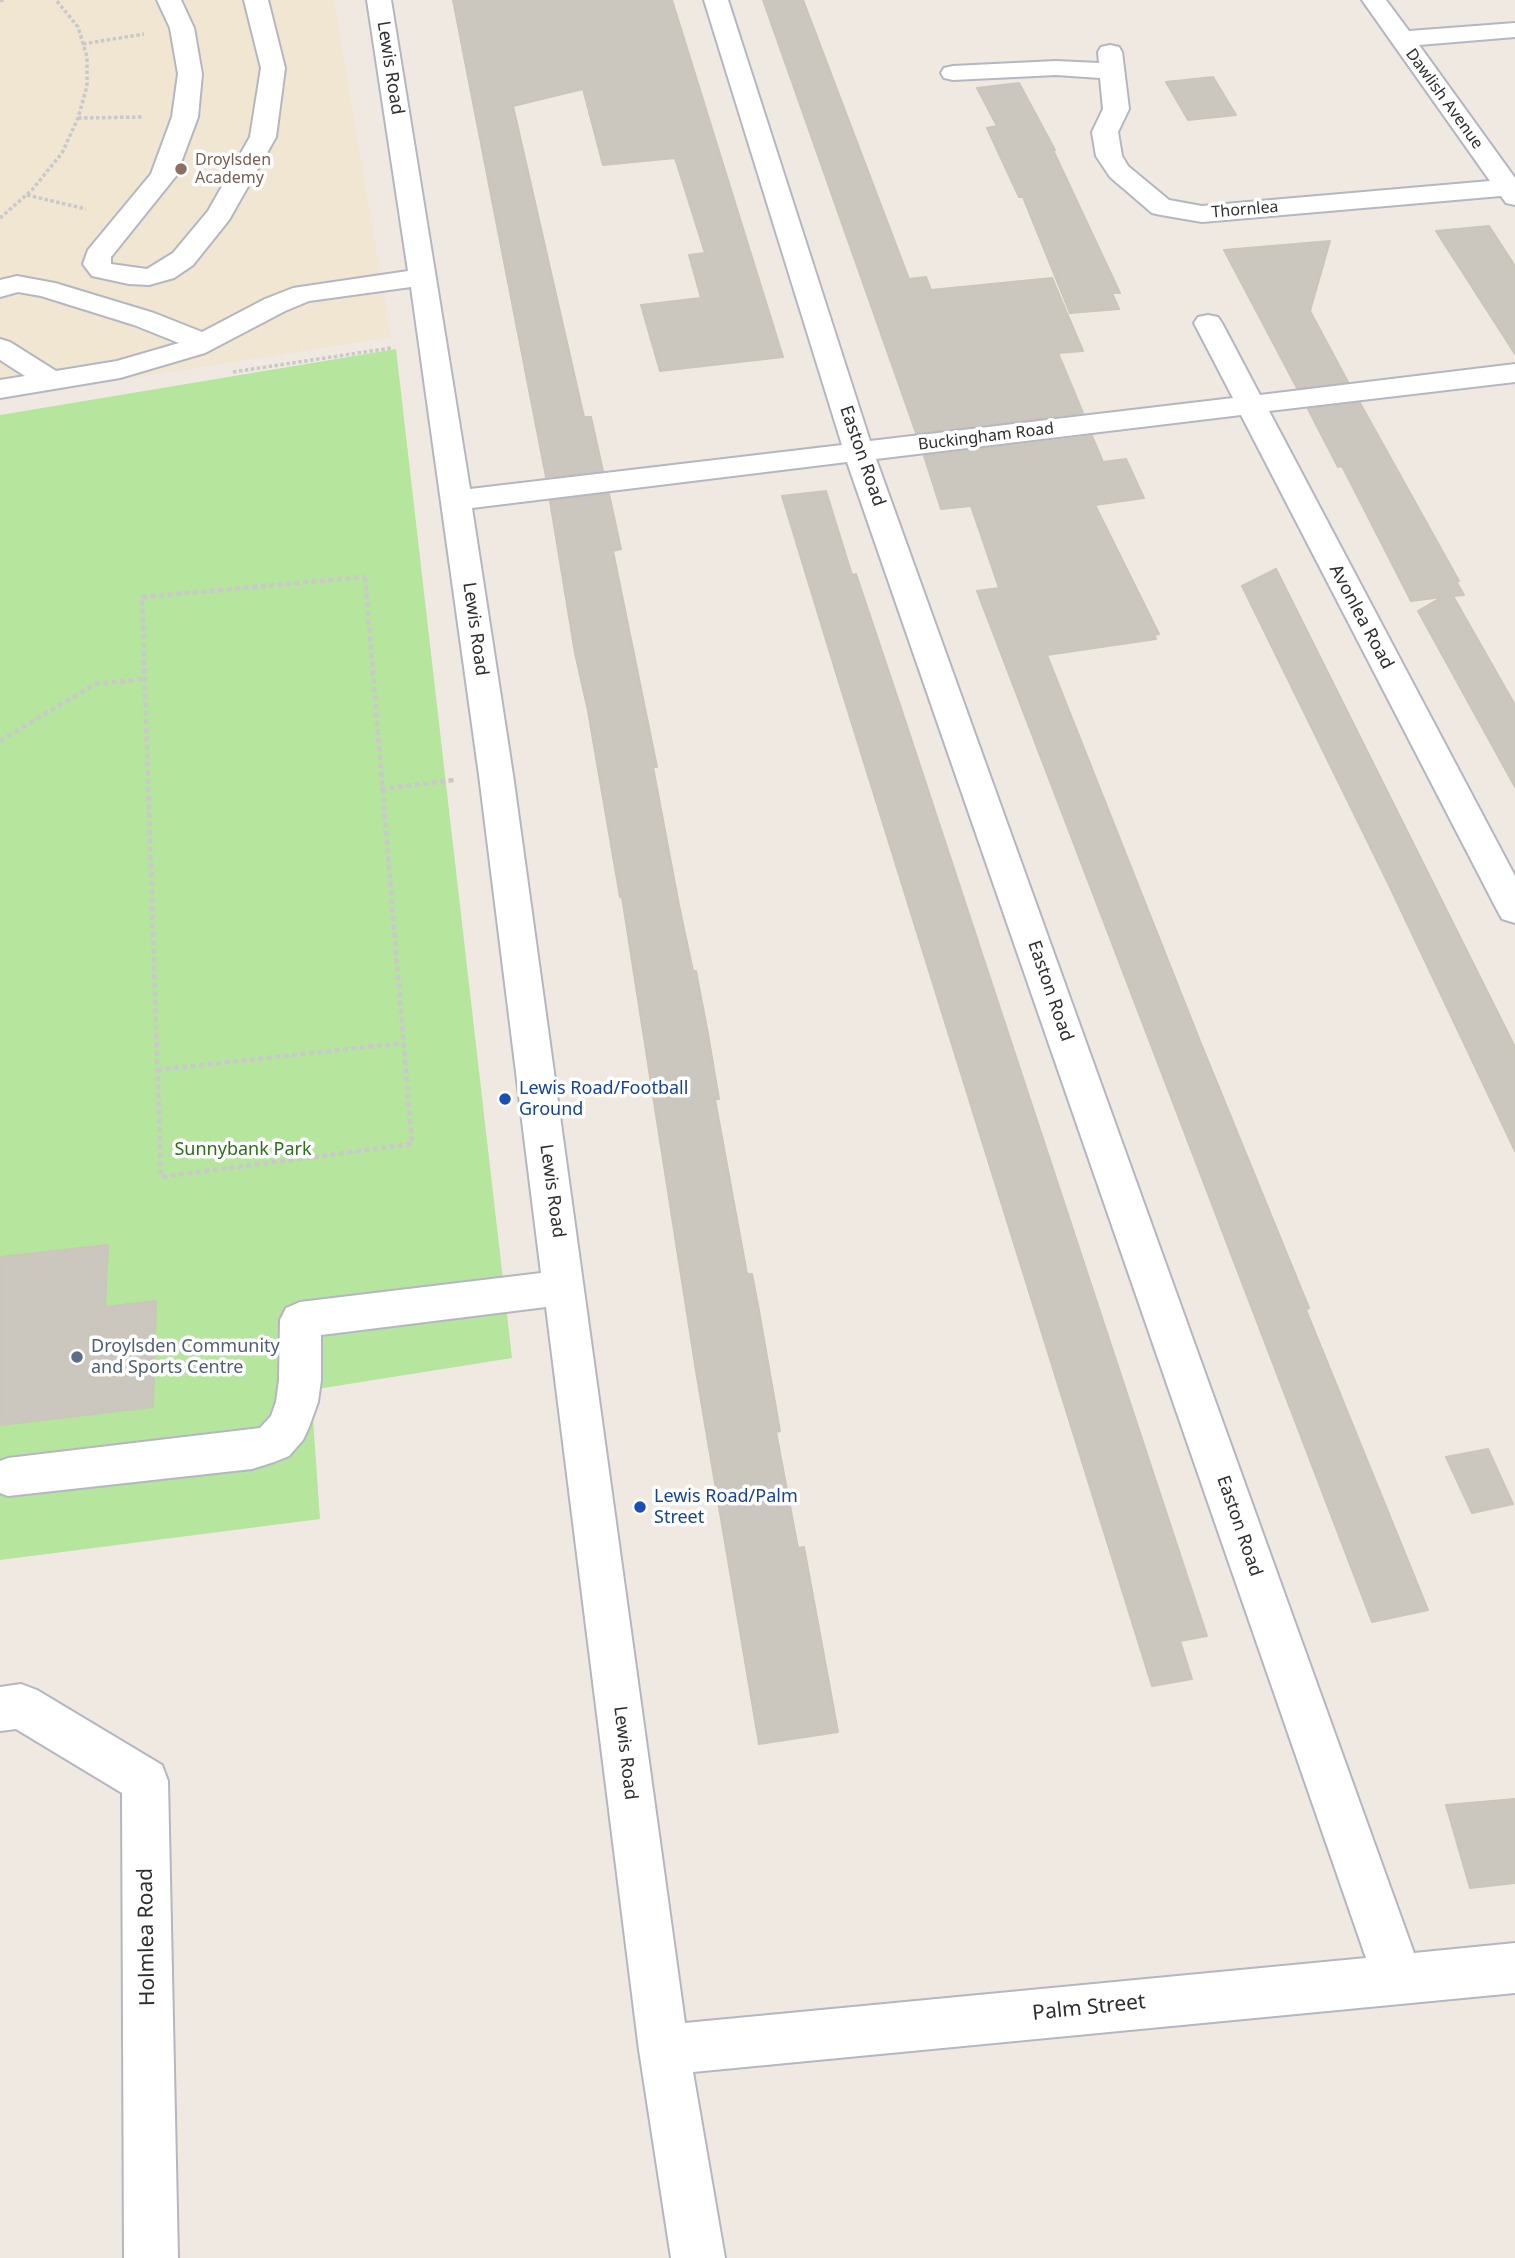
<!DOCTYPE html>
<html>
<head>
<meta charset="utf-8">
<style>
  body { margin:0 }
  canvas { display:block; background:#efe9e1 }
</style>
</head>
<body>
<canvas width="1515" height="2258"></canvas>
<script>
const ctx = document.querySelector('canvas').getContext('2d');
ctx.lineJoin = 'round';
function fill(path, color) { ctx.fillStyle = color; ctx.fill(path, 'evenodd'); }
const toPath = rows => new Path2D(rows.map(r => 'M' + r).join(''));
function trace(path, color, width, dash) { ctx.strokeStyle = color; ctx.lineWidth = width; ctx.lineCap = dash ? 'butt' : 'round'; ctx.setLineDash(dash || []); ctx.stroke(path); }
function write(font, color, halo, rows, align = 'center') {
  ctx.font = font + ' "Noto Sans",sans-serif'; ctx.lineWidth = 7; ctx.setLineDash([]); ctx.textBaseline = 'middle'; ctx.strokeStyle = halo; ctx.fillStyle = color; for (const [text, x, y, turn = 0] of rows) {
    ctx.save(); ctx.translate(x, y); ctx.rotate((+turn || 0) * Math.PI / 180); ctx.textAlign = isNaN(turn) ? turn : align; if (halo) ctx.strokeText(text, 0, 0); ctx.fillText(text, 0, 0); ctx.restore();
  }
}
const education = toPath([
  [0,0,334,0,391,337,0,399]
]);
const green = toPath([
  [396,349,512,1358,311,1390,320,1519,0,1560,0,415]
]);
const building = toPath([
  [453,0,672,0,783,357,660,371,641,305,701,298,689,255,705,253,675,158,603,165,583,89,513,106,584,417,591,417,603,471,546,477,453,0],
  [763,0,803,0,909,279,926,277,931,290,1052,278,1083,351,1058,353,1083,413,916,433,763,0],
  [1213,77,1236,115,1188,120,1166,82,1213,77],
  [1019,83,1055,150,1053,150,1120,293,1112,293,1119,309,1070,313,1023,197,1019,197,987,128,997,126,977,88,1019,83],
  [1489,226,1515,266,1515,354,1436,231,1489,226],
  [1330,241,1310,311,1348,382,1297,388,1224,250,1330,241],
  [1360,403,1459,581,1456,581,1464,595,1453,596,1515,705,1515,787,1418,611,1442,597,1411,601,1342,466,1338,467,1308,409,1360,403],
  [1092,436,1103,462,1126,459,1144,498,1095,505,1159,634,1154,635,1156,639,1047,655,1200,1041,1309,1308,1306,1310,1428,1610,1372,1622,977,591,999,588,971,506,941,509,924,456,1092,436],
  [826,491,852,575,856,574,902,711,1207,1636,1180,1641,1192,1679,1152,1686,837,676,782,496,826,491],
  [609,494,621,549,613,551,657,767,653,767,679,905,693,971,696,971,708,1034,719,1099,715,1099,747,1274,752,1274,758,1305,780,1431,776,1432,798,1548,804,1547,838,1732,759,1744,696,1371,622,897,620,897,588,711,575,653,550,501,609,494],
  [1276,569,1515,1047,1515,1151,1388,883,1242,586,1276,569],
  [108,1245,105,1307,156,1301,153,1407,0,1425,0,1257,108,1245],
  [1488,1449,1513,1504,1472,1513,1446,1457,1488,1449],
  [1515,1799,1515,1883,1470,1888,1446,1805,1515,1799]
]);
const pathFar1 = toPath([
  [0,1,4,0],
  [83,44,144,34],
  [78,118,144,117],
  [27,195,86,209],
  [0,218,32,190,62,153,78,118,87,86,87,57,78,27,56,0],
  [233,372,391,348]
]);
const path = toPath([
  [365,577,412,1144,161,1177,142,597,365,577],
  [0,741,95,684,145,679],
  [381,789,454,780],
  [157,1070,403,1043]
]);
const minor = toPath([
  [157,0,181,0,194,28,202,74,198,117,176,176,111,257,111,264,147,269,173,253,208,211,250,137,261,68,244,0,268,0,285,68,276,137,229,220,193,265,174,278,149,285,129,284,92,276,83,264,88,250,151,174,172,117,178,74,170,28,157,0],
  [367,0,391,0,470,489,842,445,704,0,728,0,870,441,1233,398,1194,323,1198,317,1208,315,1218,317,1222,323,1260,395,1515,364,1515,382,1269,411,1515,876,1515,923,1502,919,1497,910,1241,415,876,459,1414,1953,1515,1943,1515,1993,693,2072,725,2258,671,2258,639,2050,546,1307,321,1335,321,1380,318,1402,309,1427,303,1440,289,1456,274,1462,252,1469,8,1496,0,1493,0,1461,8,1458,260,1428,271,1416,276,1402,279,1380,280,1320,286,1308,300,1302,541,1273,479,775,411,287,309,301,285,311,205,353,120,378,0,398,0,380,25,376,0,360,0,339,10,342,56,371,117,361,179,343,134,325,41,296,18,292,0,297,0,280,17,276,55,283,154,313,202,332,265,299,293,288,408,271,367,0],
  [847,462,1366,1958,685,2023,513,775,472,508,847,462],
  [1362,0,1386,0,1409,31,1515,23,1515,37,1419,45,1515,178,1515,205,1506,203,1501,196,1202,222,1161,215,1152,213,1110,177,1096,156,1092,132,1103,109,1100,78,1056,75,953,80,944,78,941,73,944,68,953,66,1056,61,1099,63,1098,52,1101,47,1110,45,1119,47,1122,52,1129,109,1118,132,1122,156,1128,166,1169,200,1202,206,1490,181,1362,0],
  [21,1684,37,1690,162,1765,168,1781,178,2258,124,2258,122,1793,16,1729,0,1731,0,1687,21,1684]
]);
const markers = [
  [181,169,7,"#8d6e63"],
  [505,1099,7,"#1a4fb4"],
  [77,1357,7,"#5c6f8a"],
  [640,1507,7,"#1a4fb4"]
];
const farStreetnames = [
  ["Dawlish Avenue",1444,99,54],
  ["Thornlea",1245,210,-5],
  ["Buckingham Road",986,437,-7]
];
const farEducationnames = [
  ["Droylsden",195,160],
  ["Academy",195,178]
];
const streetNames = [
  ["Lewis Road",390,68,81],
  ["Easton Road",862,456,71],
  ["Avonlea Road",1361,617,62],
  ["Lewis Road",475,629,82],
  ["Easton Road",1050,991,71],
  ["Lewis Road",552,1191,82],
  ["Easton Road",1239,1526,71],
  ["Lewis Road",625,1753,83]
];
const transitNames = [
  ["Lewis Road/Football",519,1089],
  ["Ground",519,1110],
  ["Lewis Road/Palm",654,1497],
  ["Street",654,1518]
];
const parkNames = [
  ["Sunnybank Park",243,1150]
];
const serviceNames = [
  ["Droylsden Community",91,1347],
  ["and Sports Centre",91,1368]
];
const nearStreetnames = [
  ["Holmlea Road",147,1937,-91],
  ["Palm Street",1089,2008,-6]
];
fill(education, '#f0e6d1');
fill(green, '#b6e59e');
fill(building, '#cbc7bf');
trace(building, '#cbc5ba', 2);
trace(minor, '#b4b7c1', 4);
trace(pathFar1, '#c9c9c9', 3.5, [3.5, 2.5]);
trace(path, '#c9c9c9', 4.5, [5, 3.5]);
fill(minor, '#fff');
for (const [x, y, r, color] of markers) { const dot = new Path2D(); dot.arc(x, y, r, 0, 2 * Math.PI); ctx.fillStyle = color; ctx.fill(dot); trace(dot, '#fff', 2.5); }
write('16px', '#2e2e2e', '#fff', farStreetnames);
write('16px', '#785e54', '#fff', farEducationnames, 'left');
write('18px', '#2e2e2e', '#fff', streetNames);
write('18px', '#164399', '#fff', transitNames, 'left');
write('18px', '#2c6e1b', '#fff', parkNames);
write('18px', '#4e5e75', '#fff', serviceNames, 'left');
write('21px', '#2e2e2e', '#fff', nearStreetnames);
</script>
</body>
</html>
